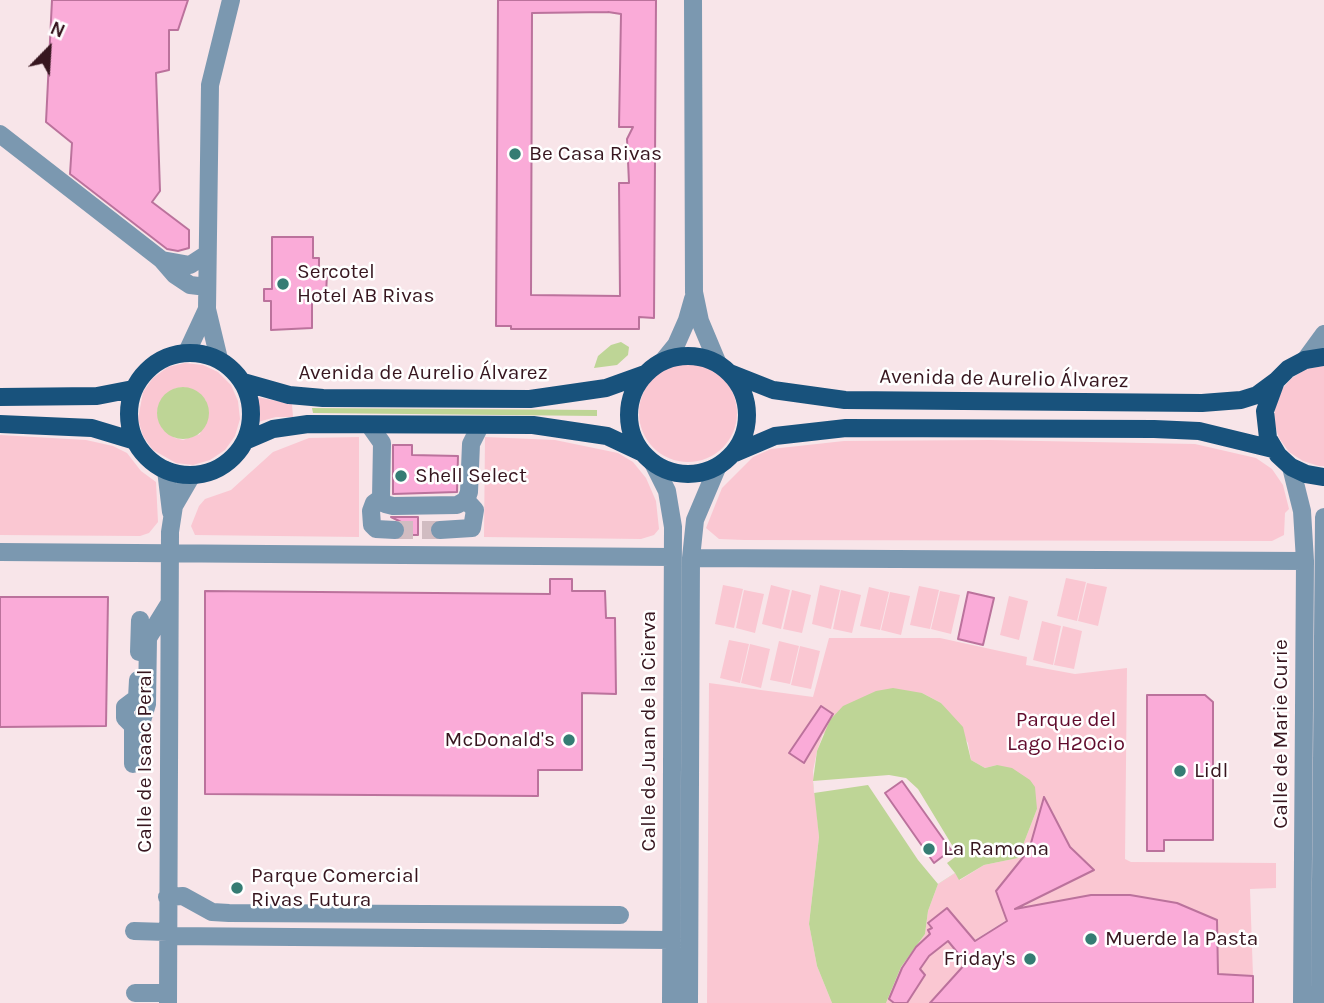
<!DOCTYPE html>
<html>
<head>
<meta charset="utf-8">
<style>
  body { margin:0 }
  #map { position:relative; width:1324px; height:1003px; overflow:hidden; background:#f8e5e9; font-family:Karla,sans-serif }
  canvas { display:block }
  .north { position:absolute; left:14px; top:14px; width:70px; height:70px; -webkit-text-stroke:5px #fff; paint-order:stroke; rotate:24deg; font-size:19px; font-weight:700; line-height:28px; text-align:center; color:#37161f }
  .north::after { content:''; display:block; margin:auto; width:24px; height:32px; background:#37161f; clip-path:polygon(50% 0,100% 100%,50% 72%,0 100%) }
</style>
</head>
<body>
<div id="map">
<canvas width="1324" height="1003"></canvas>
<div class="north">N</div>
</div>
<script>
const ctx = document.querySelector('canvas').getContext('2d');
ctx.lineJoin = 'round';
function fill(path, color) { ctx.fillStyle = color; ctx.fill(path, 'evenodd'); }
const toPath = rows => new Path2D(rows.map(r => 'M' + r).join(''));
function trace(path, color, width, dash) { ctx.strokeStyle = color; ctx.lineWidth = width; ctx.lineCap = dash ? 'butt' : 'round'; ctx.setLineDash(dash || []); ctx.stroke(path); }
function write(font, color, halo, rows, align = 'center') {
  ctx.font = font + ' Karla,sans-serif'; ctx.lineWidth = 5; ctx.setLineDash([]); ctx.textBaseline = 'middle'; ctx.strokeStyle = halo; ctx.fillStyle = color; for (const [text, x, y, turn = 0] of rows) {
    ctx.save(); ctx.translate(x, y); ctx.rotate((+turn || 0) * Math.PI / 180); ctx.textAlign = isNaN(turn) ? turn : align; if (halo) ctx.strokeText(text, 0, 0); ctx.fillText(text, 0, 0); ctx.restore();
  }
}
const green = toPath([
  [185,363,203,365,218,372,231,385,238,401,240,419,235,436,225,450,210,460,193,465,176,463,153,450,143,436,138,419,143,392,153,378,168,367],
  [184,387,200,394,206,401,200,434,183,440,175,438,162,428,157,412,163,397,176,388],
  '639 413a49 49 0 1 1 98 0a49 49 0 1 1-98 0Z',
  [1324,366,1324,466,1319,466,1303,461,1289,452,1279,438,1274,422,1275,406,1281,390,1292,378,1306,369],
  [257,397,292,404,293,417,276,417,258,422],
  [0,435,86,440,113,446,127,453,141,471,156,482,158,522,149,533,140,536,0,535],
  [359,437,359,537,195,535,191,526,199,506,205,499,231,490,273,452,309,438],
  [485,437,555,440,618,453,633,462,646,478,656,501,659,529,654,535,641,539,484,537],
  [989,440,1195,444,1256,458,1272,469,1283,485,1289,509,1285,513,1284,535,1272,541,744,540,719,539,706,528,722,488,753,457,771,449,844,441],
  [1066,578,1086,582,1077,621,1057,616],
  [1087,583,1107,587,1098,626,1078,621],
  [723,585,743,589,734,628,715,624],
  [771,585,790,590,781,629,762,624],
  [820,585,840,590,831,629,812,624],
  [919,586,939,590,930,629,910,625],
  [869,587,889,592,880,630,860,626],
  [744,590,764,594,755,633,736,628],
  [792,590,811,595,802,633,783,629],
  [841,590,861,595,852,633,833,629],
  [940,591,960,595,951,634,931,629],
  [890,592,910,596,901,635,881,630],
  [1009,596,1028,601,1019,640,1000,635],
  [1042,621,1061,626,1053,665,1033,660],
  [1063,626,1082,631,1074,669,1054,665],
  [829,638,940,638,1027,657,1026,665,1075,674,1127,668,1125,859,1131,862,1276,863,1276,888,1250,889,1253,976,1218,974,1217,920,1177,903,1130,895,1091,895,1013,916,957,951,966,963,932,1003,886,1003,901,967,925,934,928,911,938,884,955,873,960,880,984,865,1018,858,1037,809,997,765,985,768,971,760,968,743,941,703,922,693,823,734,817,751,813,771,819,837,809,924,817,966,832,1003,707,1003,709,683,813,697],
  [729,640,749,644,740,683,720,678],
  [779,641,799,646,790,684,770,680],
  [750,644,770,649,761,688,741,683],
  [800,646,820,651,811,689,791,685]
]);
const water = toPath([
  [621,342,629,347,628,355,617,365,594,368,598,356,611,345],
  '157 413a26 26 0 1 1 52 0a26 26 0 1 1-52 0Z',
  [312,408,597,410,597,416,313,413],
  [893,688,922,693,941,703,963,727,971,760,985,768,997,765,1012,768,1030,780,1035,787,1037,809,1018,858,984,865,959,880,955,873,938,884,928,911,925,934,901,967,886,1003,832,1003,817,966,809,924,819,837,813,781,817,751,830,720,843,706,876,691]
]);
const pier = toPath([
  [889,775,906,778,918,789,958,855,947,863,955,873,938,884,918,860,868,785,814,793,813,781]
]);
const building = toPath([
  [52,0,188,0,178,30,169,30,169,70,156,73,160,191,152,202,189,230,189,248,178,251,167,249,70,174,72,143,46,122,52,0],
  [498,0,656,0,654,318,639,317,639,329,511,329,511,326,496,326,498,0],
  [608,12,621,14,619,127,633,127,627,139,629,183,619,183,620,296,531,295,532,13,608,12],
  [272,237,313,237,313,258,319,258,319,273,327,273,326,296,312,296,312,328,271,330,271,301,264,301,264,289,272,289,272,237],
  [393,445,412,445,412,455,458,456,457,492,393,494,393,445],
  [391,517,418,517,418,535,405,535,405,524,391,517],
  [550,579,572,579,572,591,605,591,606,618,615,618,616,694,582,693,582,770,538,770,538,796,205,794,205,591,550,594,550,579],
  [968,592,994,598,983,645,958,639,968,592],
  [0,597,108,597,106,726,0,727,0,597],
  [1147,695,1205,695,1213,702,1213,840,1164,840,1164,851,1147,851,1147,695],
  [821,706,833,714,804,763,789,753,821,706],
  [902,781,951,850,934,863,885,793,902,781],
  [1044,797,1070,847,1094,870,1015,909,1091,895,1130,895,1177,903,1217,920,1218,974,1253,976,1253,1003,930,1003,966,963,948,941,929,956,920,969,925,975,907,1003,894,1003,889,999,902,968,916,947,930,934,928,930,932,928,928,923,947,908,975,941,1007,921,996,891,1029,850,1044,797]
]);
const minorTunnel = toPath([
  [395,530,440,530]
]);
const minor = toPath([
  [693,0,694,292,700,321,718,364],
  [0,134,162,260,175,275,190,285,207,287],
  [162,260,190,265,207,254],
  [187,352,207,309],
  [219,359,207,309,210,85,231,0],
  [1305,360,1324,334],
  [663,361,676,345,687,320,693,299],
  [370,426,382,443,381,498,385,504,393,506,457,505,466,500,469,492,471,444,480,426],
  [653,463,667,491,673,527,671,1003],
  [1291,467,1302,511,1305,561,1302,1003],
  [166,470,171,512],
  [381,498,374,503,371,511,372,525,376,529,395,530],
  [440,530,472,528,475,510,466,500],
  [0,552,672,557],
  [691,558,1305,561],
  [139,652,140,620],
  [133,751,147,704,148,638,169,604],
  [133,764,133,726,125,718,125,707,137,698,138,680],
  [167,897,183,896,212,912,229,913,620,915],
  [134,931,167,932],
  [167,936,671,940],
  [135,993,168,993],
  [168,1003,170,532,174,506,192,475],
  [689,1003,691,558,695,520,717,468],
  [1320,1003,1324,517]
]);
const major = toPath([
  '129 414a61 61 0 1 1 122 0a61 61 0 1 1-122 0Z',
  '629 415a59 59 0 1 1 118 0a59 59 0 1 1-118 0Z',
  [1324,357,1305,360,1288,369,1276,381,1265,411,1268,438,1278,455,1291,467,1306,474,1324,477],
  [730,373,773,390,845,400,1202,403,1241,400,1257,395,1276,381],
  [243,382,289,395,323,398,530,399,606,388,645,374],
  [0,397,97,396,133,389],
  [0,424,92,428,135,441],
  [245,441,273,429,308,424,533,425,607,436,641,452],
  [735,453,775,436,846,428,1154,429,1199,431,1273,449]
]);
const markers = [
  [515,154,7,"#357c73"],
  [283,284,7,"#357c73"],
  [401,476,7,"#357c73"],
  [569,740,7,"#357c73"],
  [1180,771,7,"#357c73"],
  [929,849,7,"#357c73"],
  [237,888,7,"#357c73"],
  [1091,939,7,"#357c73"],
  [1030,959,7,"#357c73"]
];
const poiNames = [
  ["Be Casa Rivas",529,154],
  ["Sercotel",297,272],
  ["Hotel AB Rivas",297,296],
  ["Shell Select",415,476],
  ["McDonald's",555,740,"right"],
  ["Lidl",1194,771],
  ["La Ramona",943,849],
  ["Parque Comercial",251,876],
  ["Rivas Futura",251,900],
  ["Muerde la Pasta",1105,939],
  ["Friday's",1016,959,"right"]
];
const streetNames = [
  ["Avenida de Aurelio Álvarez",423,373],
  ["Avenida de Aurelio Álvarez",1004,379,1],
  ["Calle de Juan de la Cierva",649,731,-90],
  ["Calle de Marie Curie",1281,734,-90],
  ["Calle de Isaac Peral",145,761,-90]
];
const parkNames = [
  ["Parque del",1066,720],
  ["Lago H2Ocio",1066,744]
];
fill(green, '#fac7d2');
fill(water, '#bed596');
fill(pier, '#f8e5e9');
fill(building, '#faabd8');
trace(building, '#bb729c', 2);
trace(minorTunnel, '#d1bcc1', 18, [18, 9]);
trace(minor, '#7b98b0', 18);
trace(major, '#18527c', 18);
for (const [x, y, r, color] of markers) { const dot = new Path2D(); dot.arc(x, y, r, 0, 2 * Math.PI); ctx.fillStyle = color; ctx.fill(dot); trace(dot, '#fff', 2.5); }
write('21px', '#37161f', '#fff', poiNames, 'left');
write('21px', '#37161f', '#fff', streetNames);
write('21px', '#600b2c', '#fff', parkNames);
</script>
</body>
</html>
